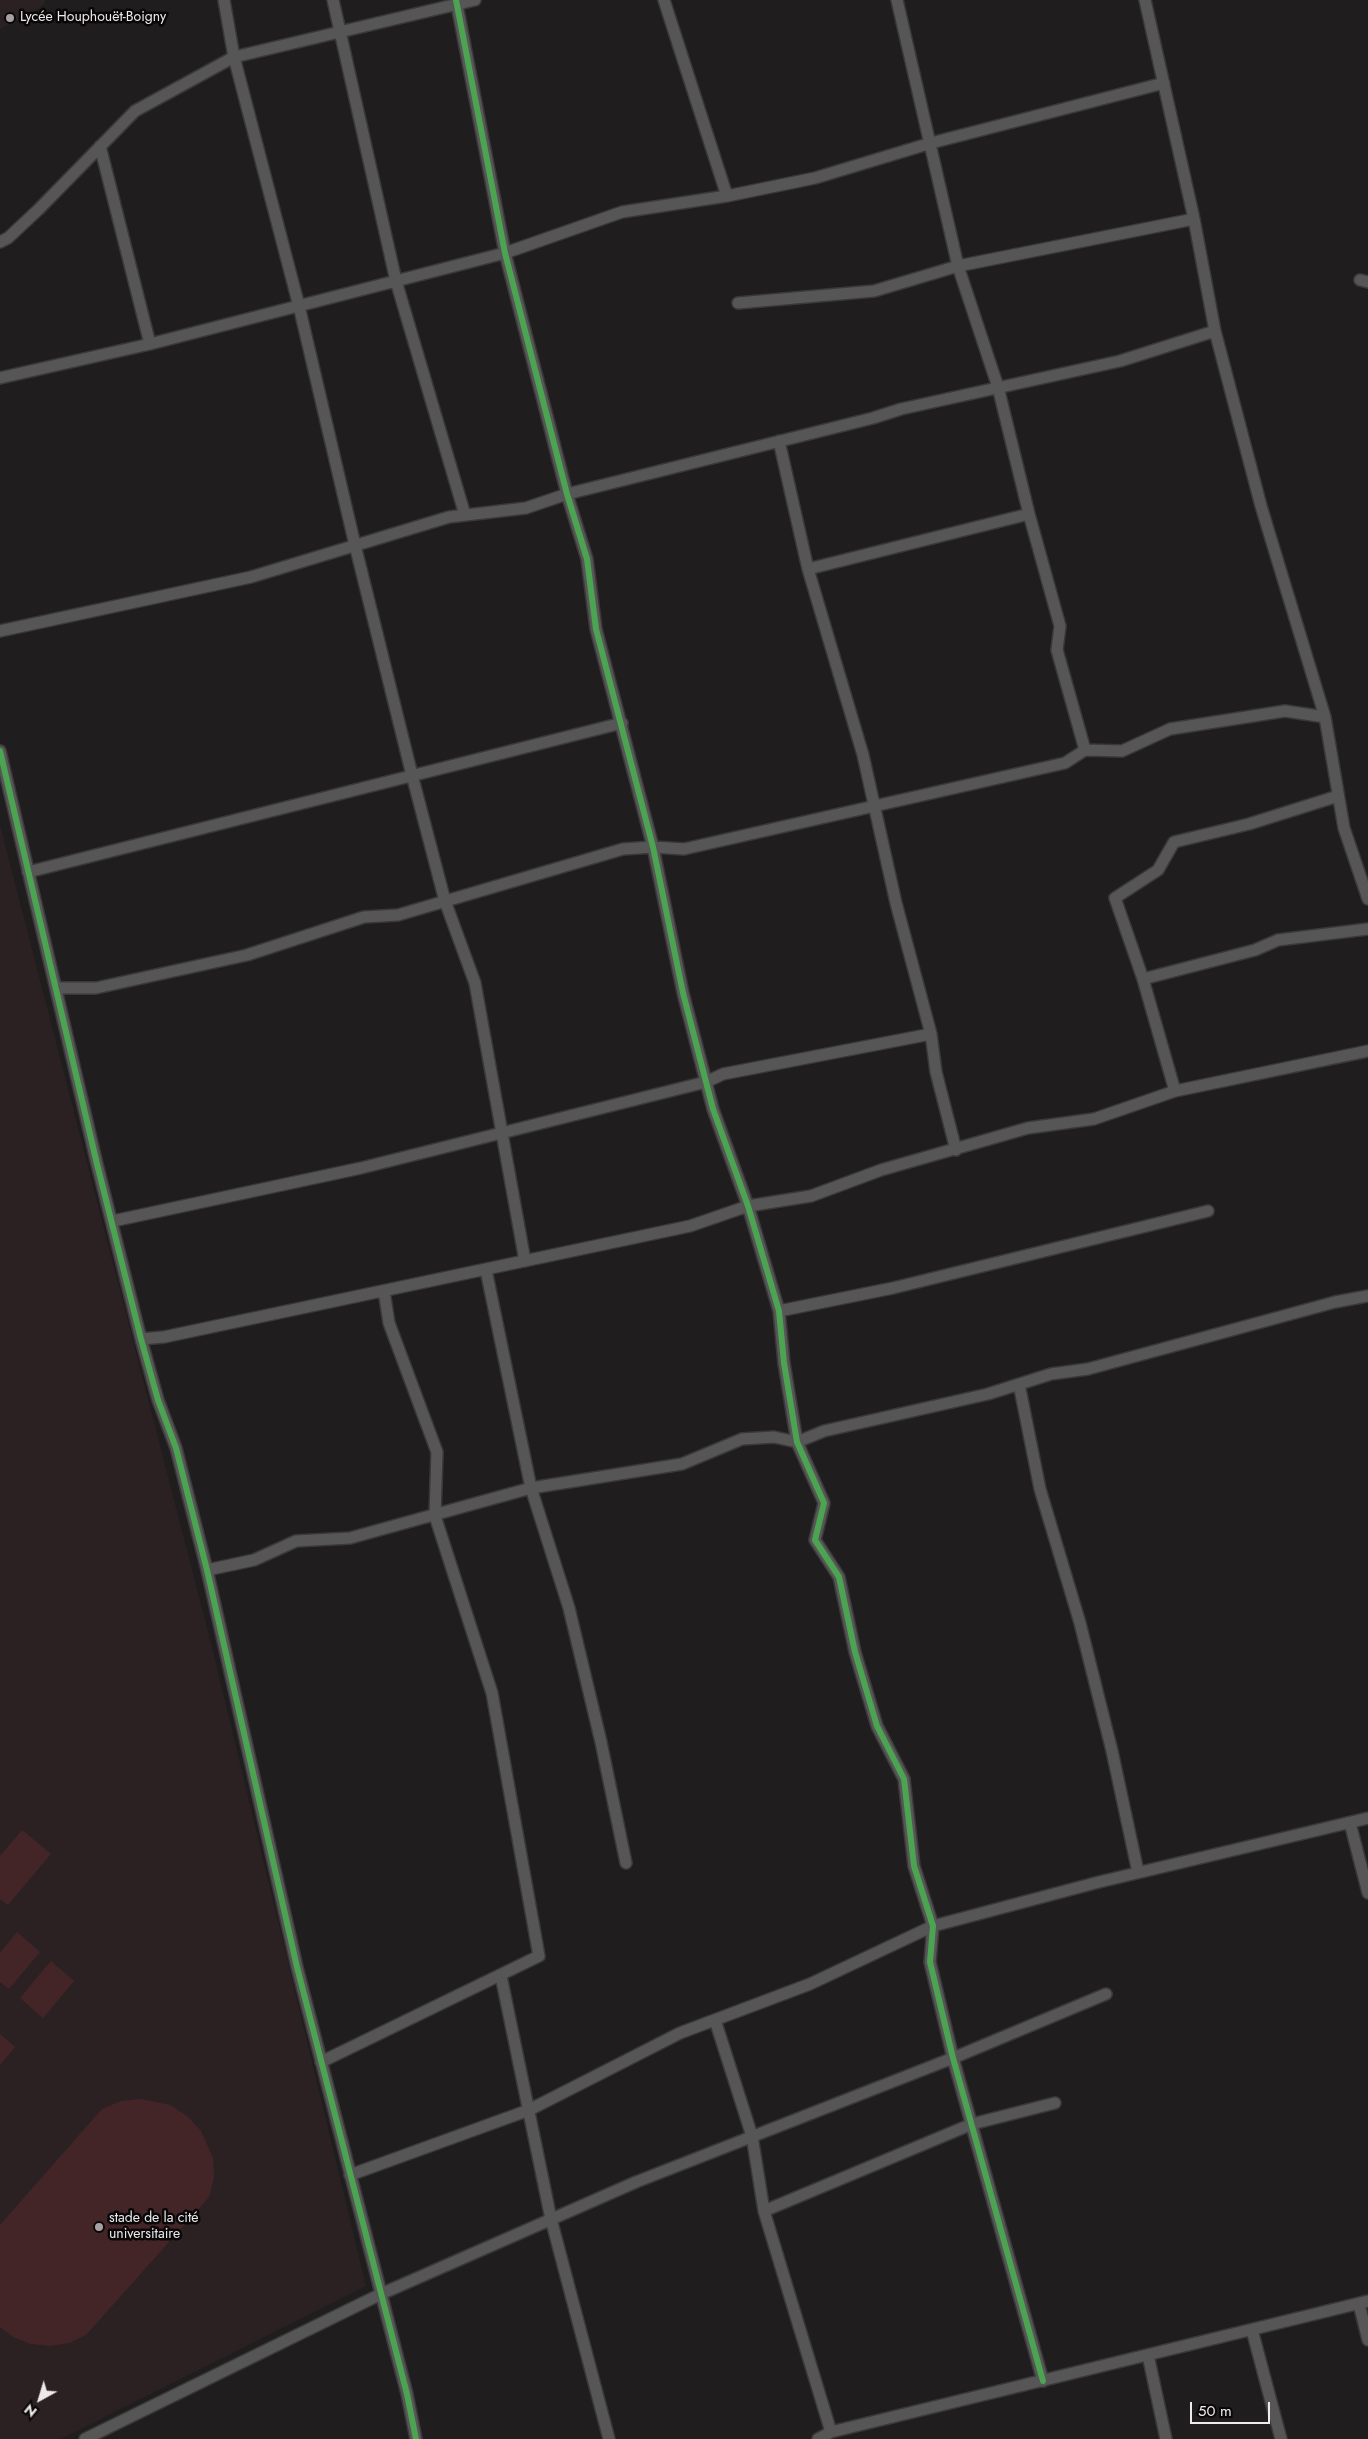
<!DOCTYPE html>
<html>
<head>
<meta charset="utf-8">
<style>
  body { margin:0 }
  #map { position:relative; width:1368px; height:2439px; overflow:hidden; background:#1f1d1d; font-family:Jost,sans-serif }
  canvas { display:block }
  .north { position:absolute; left:15px; top:2374px; width:50px; height:50px; -webkit-text-stroke:4px #090707; paint-order:stroke; rotate:219deg; font-size:14px; font-weight:700; line-height:20px; text-align:center; color:#eeeaeb }
  .north::after { content:''; display:block; margin:auto; width:18px; height:22px; background:#eeeaeb; clip-path:polygon(50% 0,100% 100%,50% 72%,0 100%) }
  .scale { position:absolute; left:1190px; top:2402px; width:80px; height:22px; box-sizing:border-box; border:2px solid #eeeaeb; border-top:0; padding-left:6px; font-size:15px; line-height:18px; white-space:nowrap; color:#eeeaeb; -webkit-text-stroke:4px #090707; paint-order:stroke }
</style>
</head>
<body>
<div id="map">
<canvas width="1368" height="2439"></canvas>
<div class="north">N</div>
<div class="scale">50 m</div>
</div>
<script>
const ctx = document.querySelector('canvas').getContext('2d');
ctx.lineJoin = 'round';
function fill(path, color) { ctx.fillStyle = color; ctx.fill(path, 'evenodd'); }
const toPath = rows => new Path2D(rows.map(r => 'M' + r).join(''));
function trace(path, color, width, dash) { ctx.strokeStyle = color; ctx.lineWidth = width; ctx.lineCap = dash ? 'butt' : 'round'; ctx.setLineDash(dash || []); ctx.stroke(path); }
function write(font, color, halo, rows, align = 'center') {
  ctx.font = font + ' Jost,sans-serif'; ctx.lineWidth = 5; ctx.setLineDash([]); ctx.textBaseline = 'middle'; ctx.strokeStyle = halo; ctx.fillStyle = color; for (const [text, x, y, turn = 0] of rows) {
    ctx.save(); ctx.translate(x, y); ctx.rotate((+turn || 0) * Math.PI / 180); ctx.textAlign = isNaN(turn) ? turn : align; if (halo) ctx.strokeText(text, 0, 0); ctx.fillText(text, 0, 0); ctx.restore();
  }
}
const built = toPath([
  [0,0,46,0,41,7,0,29],
  [0,825,211,1643,366,2286,61,2439,0,2439]
]);
const green = toPath([
  [22,1830,51,1854,8,1905,0,1899,0,1856],
  [17,1932,40,1952,9,1989,0,1982,0,1953],
  [51,1961,74,1981,43,2018,20,1998],
  [0,2034,15,2047,0,2065],
  [141,2099,170,2105,187,2116,201,2131,213,2158,214,2178,209,2197,86,2335,69,2343,50,2346,31,2344,13,2337,0,2327,0,2225,102,2109,121,2101]
]);
const street = toPath([
  [224,0,234,57,299,306,355,545,412,775,445,901,475,983,525,1261],
  [333,0,396,281,465,515],
  [456,0,505,253,567,494,587,559,596,629,653,847,683,993,713,1109,748,1206,779,1311,784,1363,797,1442,824,1503,815,1540,839,1577,855,1652,877,1726,904,1779,914,1866,933,1926,930,1962,953,2058,1043,2381],
  [664,0,727,196],
  [897,0,958,266,998,387,1029,514,1060,626,1057,650,1085,750],
  [1145,0,1194,219,1215,331,1261,506,1325,717,1344,828,1368,899],
  [100,146,150,344],
  [0,242,8,238,39,209,135,111,234,57,475,0],
  [1360,280,1368,282],
  [738,303,874,291,958,266,1194,219],
  [0,378,150,344,505,253,622,212,727,196,815,178,931,143,1164,83],
  [779,441,808,569,863,755,896,903,931,1034,936,1072,956,1150],
  [808,569,1029,514],
  [0,631,251,577,449,517,526,508,567,494,873,418,901,409,1120,361,1215,331],
  [0,751,97,1164,141,1339,158,1400,176,1448,207,1570,297,1967,407,2394,416,2439],
  [28,872,622,723],
  [1143,979,1255,950,1278,940,1368,929],
  [57,988,96,988,247,955,364,917,398,915,623,849,653,847,684,849,1065,763,1085,750,1122,751,1170,729,1285,711,1325,717],
  [1175,1091,1143,979,1115,898,1158,870,1174,842,1249,824,1338,796],
  [113,1221,361,1168,706,1082,723,1074,931,1034],
  [486,1270,531,1488,569,1608,601,1742,626,1863],
  [779,1311,893,1288,1208,1211],
  [141,1339,164,1337,690,1226,748,1206,811,1196,881,1170,1028,1128,1094,1119,1175,1091,1368,1051],
  [1019,1384,1040,1489,1080,1623,1112,1751,1138,1872],
  [207,1570,254,1560,296,1541,350,1538,531,1488,682,1464,742,1439,774,1437,797,1442,824,1431,988,1394,1051,1374,1088,1369,1335,1302,1368,1296],
  [1350,1823,1368,1893],
  [501,1976,551,2219,609,2439],
  [715,2020,752,2136,764,2211,831,2432],
  [321,2062,539,1956,492,1693,435,1516,437,1452,389,1323,384,1291],
  [350,2175,529,2110,680,2033,810,1984,933,1926,1099,1882,1368,1818],
  [764,2211,972,2124,1055,2103],
  [1359,2304,1368,2340],
  [1252,2330,1281,2439],
  [1148,2355,1166,2439],
  [85,2439,381,2294,636,2182,953,2058,1106,1994],
  [818,2439,831,2432,1368,2301]
]);
const cycleway = toPath([
  [456,0,505,253,567,494,587,559,596,629,653,847,683,993,713,1109,748,1206,779,1311,784,1363,797,1442,824,1503,815,1540,839,1577,855,1652,877,1726,904,1779,914,1866,933,1926,930,1962,953,2058,1043,2381],
  [0,751,97,1164,141,1339,158,1400,176,1448,207,1570,297,1967,407,2394,416,2439]
]);
const markers = [
  [10,18,5,"#a6a2a3"],
  [99,2227,5,"#a6a2a3"]
];
const poiNames = [
  ["Lycée Houphouët-Boigny",20,18],
  ["stade de la cité",109,2219],
  ["universitaire",109,2235]
];
fill(built, '#2b2122');
fill(green, '#432528');
trace(street, '#3a3838', 14);
trace(street, '#575656', 11);
trace(cycleway, '#4ca352', 6);
for (const [x, y, r, color] of markers) { const dot = new Path2D(); dot.arc(x, y, r, 0, 2 * Math.PI); ctx.fillStyle = color; ctx.fill(dot); trace(dot, '#090707', 2); }
write('14px', '#eeeaeb', '#090707', poiNames, 'left');
</script>
</body>
</html>
